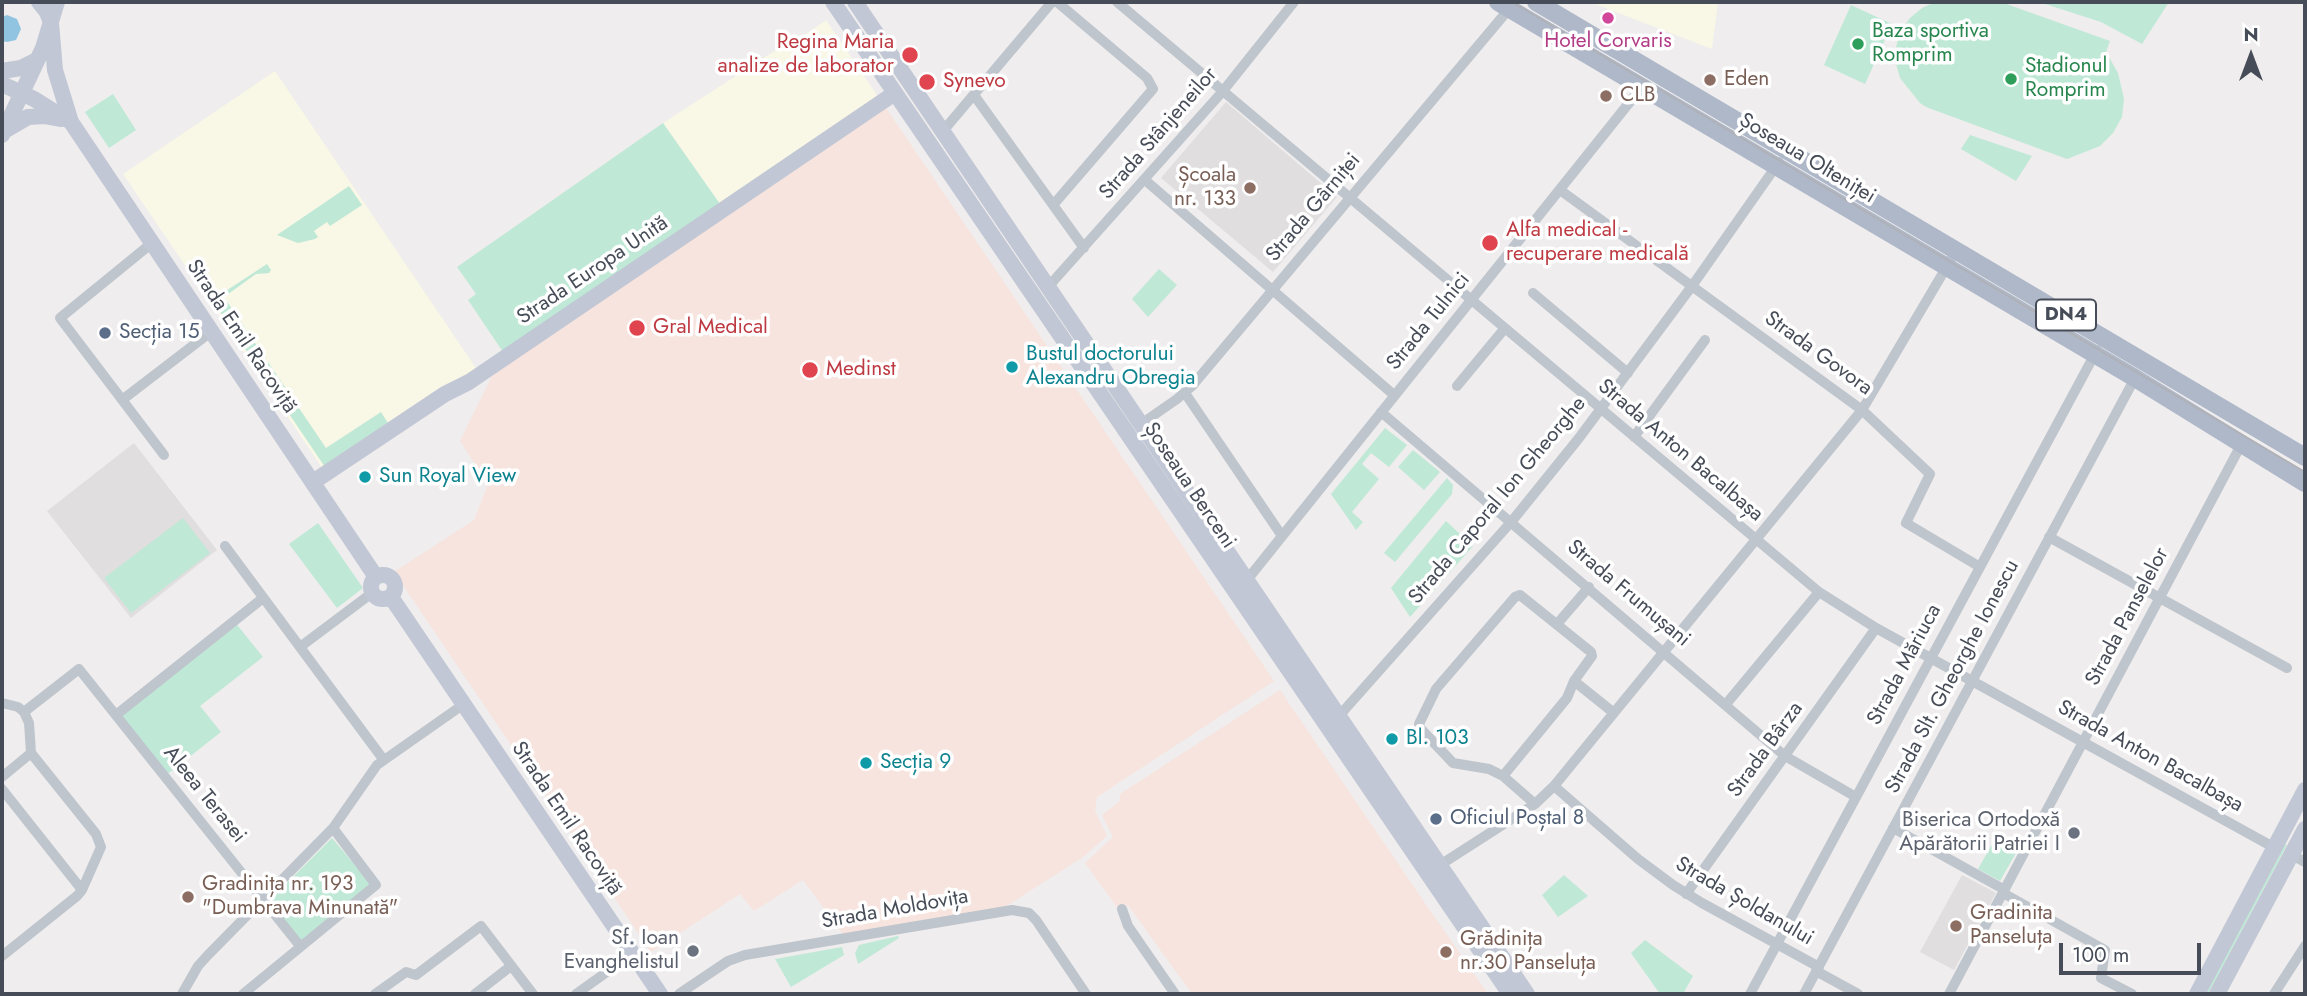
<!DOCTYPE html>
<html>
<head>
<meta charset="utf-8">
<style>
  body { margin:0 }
  #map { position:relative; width:2307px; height:996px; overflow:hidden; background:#efeded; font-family:Jost,sans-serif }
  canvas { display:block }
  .frame { position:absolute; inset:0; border:4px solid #474d58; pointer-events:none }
  .north { position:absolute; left:2216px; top:21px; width:70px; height:70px; -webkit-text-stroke:5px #fff; paint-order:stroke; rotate:0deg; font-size:19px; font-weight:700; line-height:28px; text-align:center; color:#474d58 }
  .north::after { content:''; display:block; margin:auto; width:24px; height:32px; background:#474d58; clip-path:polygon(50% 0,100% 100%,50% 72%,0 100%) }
  .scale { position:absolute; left:2059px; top:943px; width:142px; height:32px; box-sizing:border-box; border:4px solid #474d58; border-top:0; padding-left:9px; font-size:21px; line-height:24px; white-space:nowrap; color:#474d58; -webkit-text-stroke:5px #fff; paint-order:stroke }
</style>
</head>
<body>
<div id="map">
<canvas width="2307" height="996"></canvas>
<div class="frame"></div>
<div class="north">N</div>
<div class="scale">100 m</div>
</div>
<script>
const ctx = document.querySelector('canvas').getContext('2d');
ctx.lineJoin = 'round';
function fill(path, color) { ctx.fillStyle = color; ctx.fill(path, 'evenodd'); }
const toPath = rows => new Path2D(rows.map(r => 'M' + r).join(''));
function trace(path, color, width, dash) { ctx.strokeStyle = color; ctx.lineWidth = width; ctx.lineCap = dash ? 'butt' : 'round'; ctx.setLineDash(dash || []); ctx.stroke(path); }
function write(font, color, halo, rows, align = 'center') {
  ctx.font = font + ' Jost,sans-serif'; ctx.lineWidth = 7; ctx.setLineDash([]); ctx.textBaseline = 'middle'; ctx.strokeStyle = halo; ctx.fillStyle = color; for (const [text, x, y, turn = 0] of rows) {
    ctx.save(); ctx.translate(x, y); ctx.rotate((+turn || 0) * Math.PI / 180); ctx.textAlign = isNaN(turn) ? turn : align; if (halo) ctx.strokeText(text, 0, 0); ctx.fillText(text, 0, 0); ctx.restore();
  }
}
const commercial = toPath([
  [1590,2,1718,2,1712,49,1704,46],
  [826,20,881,101,723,208,663,123,779,48,796,41],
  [275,71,482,377,329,478,123,174]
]);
const education = toPath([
  [1226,102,1337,197,1273,272,1161,178],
  [134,443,217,550,131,618,47,511],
  [1962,875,1996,893,1954,970,1920,952]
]);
const medical = toPath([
  [884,105,1274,681,1097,797,1095,811,1107,836,1083,857,1005,907,843,934,803,880,754,911,740,894,651,952,394,572,474,520,488,484,460,441,491,378,488,373],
  [1280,690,1418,893,1488,994,1192,994,1128,905,1119,910,1085,863,1113,837,1102,815,1120,801,1120,794]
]);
const green = toPath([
  [1935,2,2001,2,2110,41,2105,55,2110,59,2118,73,2124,99,2122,117,2113,133,2100,146,2067,159,1926,107,1920,103,1900,78,1896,64,1896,47,1901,30,1910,18,1922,8],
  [2039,2,2169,2,2142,44,2101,22],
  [1851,5,1892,24,1865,84,1824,65],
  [113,94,136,130,109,148,85,112],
  [663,123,720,204,503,352,468,300,476,294,457,267],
  [1970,135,2032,156,2016,181,1961,149],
  [349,186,362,205,330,226,327,222,314,231,318,237,315,239,298,243,277,235],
  [267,264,271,270,269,273,256,274,224,297,326,448,381,412,389,425,325,467,212,300],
  [1159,269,1177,285,1148,317,1132,299],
  [1385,428,1407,445,1389,467,1371,453,1362,464,1379,479,1352,512,1363,522,1356,530,1331,494],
  [1413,450,1440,472,1424,490,1398,467],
  [1447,478,1453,485,1452,494,1395,562,1384,553],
  [183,518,210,553,131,613,104,578],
  [1446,521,1473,546,1410,617,1391,588],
  [318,523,363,588,337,608,289,544],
  [234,621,263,657,200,706,221,732,165,776,116,715],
  [332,838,371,884,300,942,268,902],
  [1995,839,2017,851,2000,881,1978,869],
  [2285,844,2287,845,2208,994,2205,994],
  [1564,875,1588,896,1558,917,1542,895],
  [898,936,899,938,858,964,855,953,859,945],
  [1645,940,1693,976,1683,994,1660,994,1631,953],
  [842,947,844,955,791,987,775,959]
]);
const water = toPath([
  [7,15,17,19,21,29,16,40,7,42,2,41,2,17]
]);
const street = toPath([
  [1117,2,1819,592,1876,628,2275,848],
  [974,95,1084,248],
  [943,131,1052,2],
  [1145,180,1394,395],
  [1560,190,1862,410,1930,474,1906,523,1980,567],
  [1054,204,1153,89,1147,78,1057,2],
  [152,243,60,318,164,455],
  [1048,287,1223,91,1294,2],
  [1533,293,1628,373],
  [1457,386,1505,328],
  [1185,393,1282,536],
  [122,400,212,331],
  [1381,412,1785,756,1856,797],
  [1141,424,1177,399,1192,386,1509,9],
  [1634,437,1705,340],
  [2049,537,2287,668],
  [225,546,383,759],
  [1247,580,1641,88],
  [1520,595,1591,652,1592,656,1574,681,1567,698,1503,776,1489,769,1453,763,1420,728,1419,724,1436,689,1515,597,1520,595],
  [1557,624,1589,587],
  [300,647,372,593],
  [1574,681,1614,713],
  [2,703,18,707,24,712,29,723,31,753,96,834,101,847,82,890,77,896,2,956],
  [1727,703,1819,592],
  [24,712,79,669,300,946],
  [116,715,263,598],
  [1339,716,1512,521,1579,438,1692,286,1779,162],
  [1503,776,1535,804],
  [2,777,31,753],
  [1554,786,1638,859,1673,885,1702,903,1819,967],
  [2,789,82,890],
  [1893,828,2005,890],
  [2292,855,2305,862],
  [1440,865,1535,804,1554,786,1862,410,1956,251],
  [2003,893,2105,950,2101,978,2132,994],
  [1686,894,1876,628],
  [1122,909,1128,926,1175,994],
  [1816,971,1858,994],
  [182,994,198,966,208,955,333,828,377,765,464,704],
  [243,994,376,885,333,828],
  [375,994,406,972,416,975,481,926,533,994],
  [475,994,511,966],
  [576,994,632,954],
  [679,994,728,961,745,955,1012,910,1029,913,1036,920,1086,994],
  [1750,994,2097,350],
  [1804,994,2135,378],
  [1949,994,2242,443],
  [2274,994,2305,946]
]);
const secondary = toPath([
  [39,2,47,12,51,23,55,70,71,122,376,577],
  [833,2,1510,994],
  [855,2,1527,994],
  [2,71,21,68,37,60],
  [2,84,34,99,71,122],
  [4,131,28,117,45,116,62,119],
  [2,135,43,48,57,2],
  [313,482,445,394,469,382,895,93],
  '371 587a12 12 0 1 1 24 0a12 12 0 1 1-24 0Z',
  [391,597,660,994],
  [2197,994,2305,790],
  [2217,994,2305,829]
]);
const primary = toPath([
  [1498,2,2135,378,2305,483],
  [1536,2,2305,457]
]);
const tram = toPath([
  [1512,2,2305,472]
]);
const markers = [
  [1608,18,7,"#d1479c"],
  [1858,44,7,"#2e9e5b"],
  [910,55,9,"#e0444e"],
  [2011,79,7,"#2e9e5b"],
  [1710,80,7,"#8d6e63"],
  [927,82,9,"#e0444e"],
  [1606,96,7,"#8d6e63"],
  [1250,188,7,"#8d6e63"],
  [1490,243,9,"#e0444e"],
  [637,328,9,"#e0444e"],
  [105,333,7,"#5c6f8a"],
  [1012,367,7,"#0f9aa8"],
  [810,370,9,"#e0444e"],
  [365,477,7,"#0f9aa8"],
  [1392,739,7,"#0f9aa8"],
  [866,763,7,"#0f9aa8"],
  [1436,819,7,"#5c6f8a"],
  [2074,833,7,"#6b7280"],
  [188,897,7,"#8d6e63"],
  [1956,926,7,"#8d6e63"],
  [693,951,7,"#6b7280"],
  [1446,952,7,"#8d6e63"]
];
const shields = [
  [2066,315,60]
];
const shieldNames = [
  ["DN4",2066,315]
];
const leisureNames = [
  ["Baza sportiva",1872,32],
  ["Romprim",1872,56],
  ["Stadionul",2025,67],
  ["Romprim",2025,91]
];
const hotelNames = [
  ["Hotel Corvaris",1608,42]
];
const healthNames = [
  ["Regina Maria",894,43,"right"],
  ["analize de laborator",894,67,"right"],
  ["Synevo",943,82],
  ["Alfa medical -",1506,231],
  ["recuperare medicală",1506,255],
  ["Gral Medical",653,328],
  ["Medinst",826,370]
];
const educationNames = [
  ["Eden",1724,80],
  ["CLB",1620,96],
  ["Școala",1236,176,"right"],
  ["nr. 133",1236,200,"right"],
  ["Gradinița nr. 193",202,885],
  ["\"Dumbrava Minunată\"",202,909],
  ["Gradinita",1970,914],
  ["Panseluța",1970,938],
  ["Grădinița",1460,940],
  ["nr.30 Panseluța",1460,964]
];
const streetNames = [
  ["Strada Stânjeneilor",1159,134,-49],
  ["Șoseaua Olteniței",1807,159,31],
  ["Strada Gârniței",1314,208,-50],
  ["Strada Europa Unită",593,271,-34],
  ["Strada Tulnici",1429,322,-51],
  ["Strada Emil Racoviță",241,337,56],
  ["Strada Govora",1818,354,36],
  ["Strada Anton Bacalbașa",1680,451,40],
  ["Șoseaua Berceni",1189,486,56],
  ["Strada Caporal Ion Gheorghe",1498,501,-50],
  ["Strada Frumușani",1628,594,40],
  ["Strada Panselelor",2128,617,-62],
  ["Strada Măriuca",1905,665,-62],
  ["Strada Slt. Gheorghe Ionescu",1953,677,-62],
  ["Strada Bârza",1766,750,-54],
  ["Strada Anton Bacalbașa",2150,757,29],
  ["Aleea Terasei",204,795,51],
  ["Strada Emil Racoviță",566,819,56],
  ["Strada Șoldanului",1744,902,30],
  ["Strada Moldovița",895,910,-10]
];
const serviceNames = [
  ["Secția 15",119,333],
  ["Oficiul Poștal 8",1450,819]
];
const cultureNames = [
  ["Bustul doctorului",1026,355],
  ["Alexandru Obregia",1026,379],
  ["Sun Royal View",379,477],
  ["Bl. 103",1406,739],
  ["Secția 9",880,763]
];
const worshipNames = [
  ["Biserica Ortodoxă",2060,821],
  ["Apărătorii Patriei I",2060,845],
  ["Sf. Ioan",679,939],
  ["Evanghelistul",679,963]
];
fill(commercial, '#f9f7e6');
fill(education, '#e0dede');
fill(medical, '#f7e4de');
fill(green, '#bfe9d6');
fill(water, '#90c4e1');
trace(street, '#bfc5cd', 10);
trace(secondary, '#c1c7d4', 16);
trace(primary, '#afb8c9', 18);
trace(tram, '#afb1b6', 2);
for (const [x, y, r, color] of markers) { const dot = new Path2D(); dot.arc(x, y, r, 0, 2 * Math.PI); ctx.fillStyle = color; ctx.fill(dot); trace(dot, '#fff', 2.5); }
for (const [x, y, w] of shields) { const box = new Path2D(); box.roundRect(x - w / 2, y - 15.5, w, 31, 5); ctx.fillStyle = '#fff'; ctx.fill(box); trace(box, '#474d58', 2); }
write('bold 19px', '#474d58', null, shieldNames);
write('21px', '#27864d', '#fff', leisureNames, 'left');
write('21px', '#b23c85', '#fff', hotelNames);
write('21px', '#be3a42', '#fff', healthNames, 'left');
write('21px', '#785e54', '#fff', educationNames, 'left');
write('21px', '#474d58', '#fff', streetNames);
write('21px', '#4e5e75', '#fff', serviceNames, 'left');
write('21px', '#0d838f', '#fff', cultureNames, 'left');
write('21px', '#5b616d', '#fff', worshipNames, 'right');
</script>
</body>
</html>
